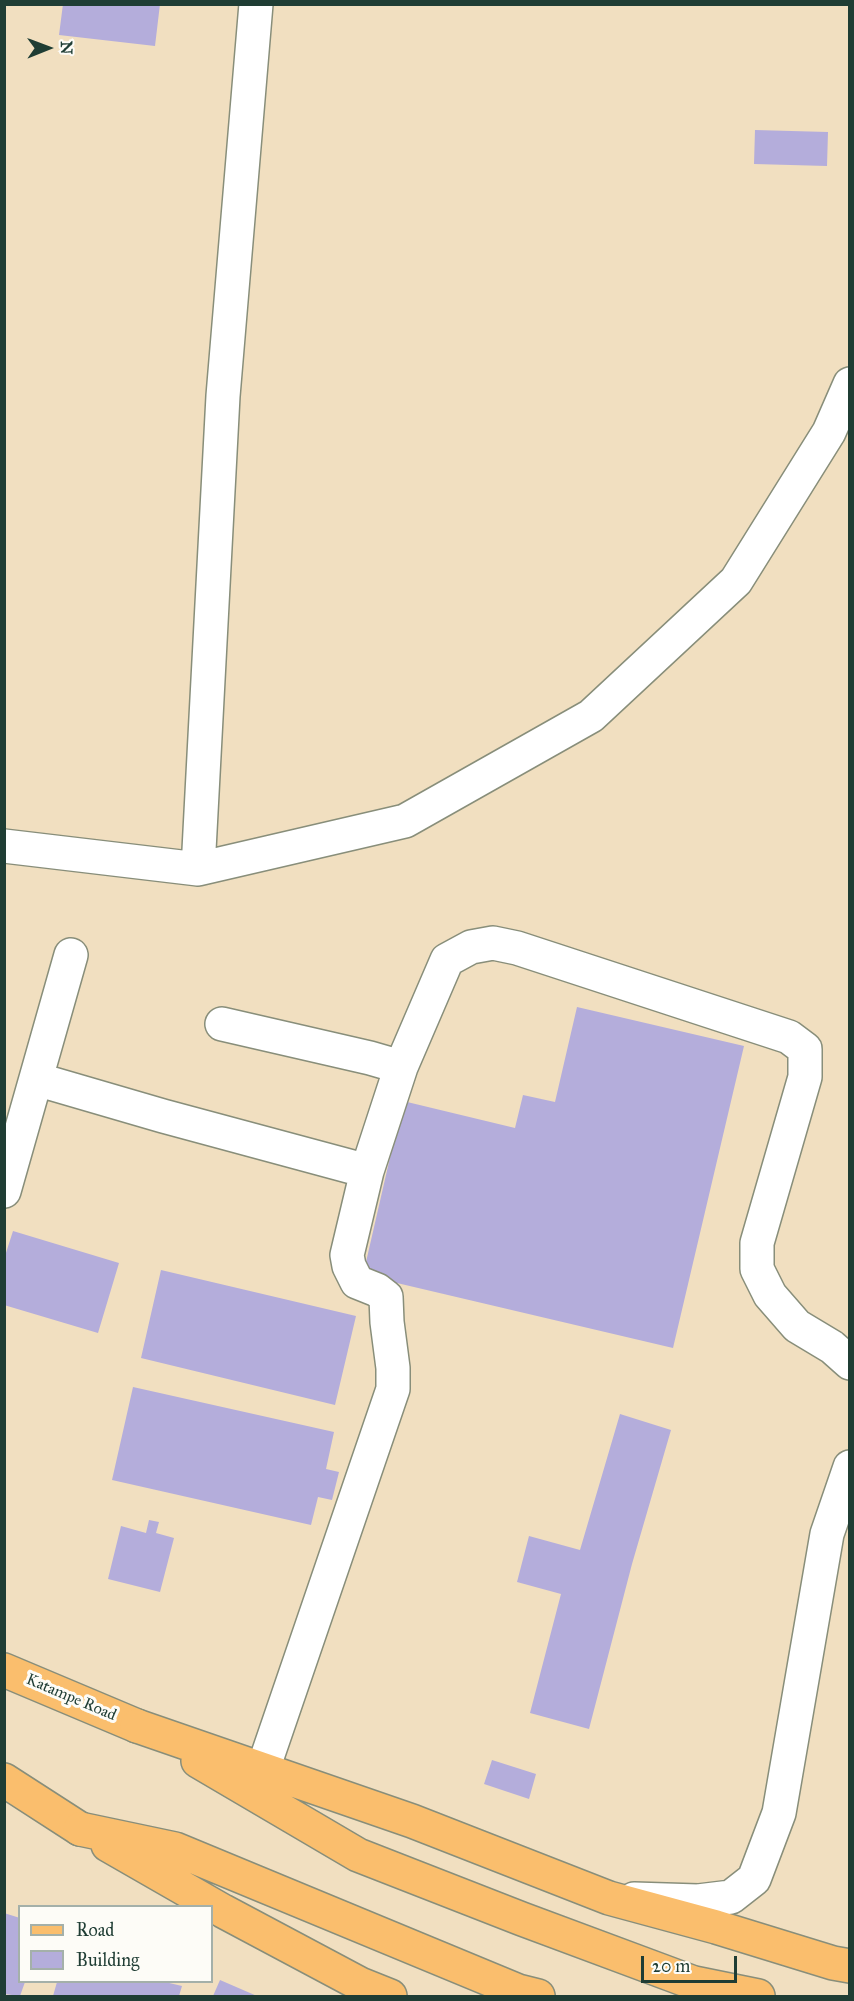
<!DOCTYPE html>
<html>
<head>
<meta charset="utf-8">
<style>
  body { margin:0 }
  #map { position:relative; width:854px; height:2001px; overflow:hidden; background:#f1dfc0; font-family:"IM FELL Great Primer",serif }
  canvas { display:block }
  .frame { position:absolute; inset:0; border:6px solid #1f3d34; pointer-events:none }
  .legend { position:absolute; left:18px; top:1905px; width:195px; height:78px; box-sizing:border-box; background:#fdfcf7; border:2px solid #a4b0a9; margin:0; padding:8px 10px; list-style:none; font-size:18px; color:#1f3d34 }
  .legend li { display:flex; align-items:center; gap:12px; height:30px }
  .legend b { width:30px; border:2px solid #a4b0a9 }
  .north { position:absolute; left:18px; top:18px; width:60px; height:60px; -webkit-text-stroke:4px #fdfcf7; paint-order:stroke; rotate:89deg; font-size:16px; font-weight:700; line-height:24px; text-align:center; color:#1f3d34 }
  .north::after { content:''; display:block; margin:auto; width:21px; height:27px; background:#1f3d34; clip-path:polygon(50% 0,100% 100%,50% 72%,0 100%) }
  .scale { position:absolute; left:641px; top:1956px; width:96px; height:27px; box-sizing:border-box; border:3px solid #1f3d34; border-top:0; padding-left:8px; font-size:18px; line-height:21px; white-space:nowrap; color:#1f3d34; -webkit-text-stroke:4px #fdfcf7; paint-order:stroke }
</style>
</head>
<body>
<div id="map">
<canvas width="854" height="2001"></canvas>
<div class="frame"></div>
<ul class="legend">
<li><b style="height:8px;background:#fabe6d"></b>Road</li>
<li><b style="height:16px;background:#b4addb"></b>Building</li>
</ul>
<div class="north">N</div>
<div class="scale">20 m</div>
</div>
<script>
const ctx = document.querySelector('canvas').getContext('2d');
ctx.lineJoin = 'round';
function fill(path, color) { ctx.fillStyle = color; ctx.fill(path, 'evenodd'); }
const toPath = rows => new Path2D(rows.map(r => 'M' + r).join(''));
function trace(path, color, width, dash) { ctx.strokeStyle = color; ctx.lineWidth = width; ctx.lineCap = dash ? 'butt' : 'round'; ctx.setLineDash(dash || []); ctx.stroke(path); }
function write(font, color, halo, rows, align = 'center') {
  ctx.font = font + ' "IM FELL Great Primer",serif'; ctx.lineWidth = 6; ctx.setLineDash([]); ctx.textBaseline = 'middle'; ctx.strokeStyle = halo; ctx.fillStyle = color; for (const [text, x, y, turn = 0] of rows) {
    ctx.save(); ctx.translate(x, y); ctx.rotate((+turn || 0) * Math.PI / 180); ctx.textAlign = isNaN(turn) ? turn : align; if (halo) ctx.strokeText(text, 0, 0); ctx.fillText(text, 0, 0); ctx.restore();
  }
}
const building = toPath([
  [63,4,160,4,155,46,59,35],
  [755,130,828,132,827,166,754,164],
  [577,1007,744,1046,673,1348,363,1275,403,1101,515,1128,523,1095,555,1102],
  [13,1231,119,1263,98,1333,4,1305,4,1259],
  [161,1270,356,1316,335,1405,141,1358],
  [133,1387,334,1432,326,1469,339,1472,332,1500,318,1497,311,1525,112,1480],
  [620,1414,671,1430,632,1564,589,1729,530,1713,561,1594,517,1582,529,1536,580,1550],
  [149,1520,159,1522,156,1533,174,1538,160,1592,108,1579,121,1526,146,1533],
  [492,1760,536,1774,529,1799,484,1784],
  [4,1913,20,1918,20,1982,25,1982,20,1996,4,1994],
  [220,1980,257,1996,213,1996],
  [57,1982,165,1982,182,1986,179,1996,53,1996]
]);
const minor = toPath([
  [4,846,198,869,405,821,591,716,736,581,829,432,850,384],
  [198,869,223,396,256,4],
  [222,1024,370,1058,401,1067],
  [36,1079,163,1116,367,1171],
  [4,1191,71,955],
  [263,1769,393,1389,393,1368,387,1322,386,1297,377,1290,357,1282,349,1266,347,1255,367,1171,401,1067,447,960,471,947,493,943,517,948,789,1037,805,1049,805,1077,757,1243,757,1269,770,1295,797,1326,832,1347,850,1363],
  [634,1899,698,1901,731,1897,754,1879,779,1813,827,1534,850,1467]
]);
const major = toPath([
  [4,1670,137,1726],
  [4,1780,80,1829]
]);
const highway = toPath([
  [137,1726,412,1821,609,1898,716,1927,833,1963,850,1966],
  [198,1761,358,1855,522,1919,694,1983,758,1996],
  [80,1829,175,1849,518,1991,538,1996],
  [108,1845,223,1911,360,1984,390,1996]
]);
const streetNames = [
  ["Katampe Road",71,1698,23]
];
fill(building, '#b4addb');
trace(minor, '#888e7a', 36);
trace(major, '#888e7a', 36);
trace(highway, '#888e7a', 36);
trace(minor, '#fff', 33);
trace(major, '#fabe6d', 33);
trace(highway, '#fabe6d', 33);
write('16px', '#1f3d34', '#fdfcf7', streetNames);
</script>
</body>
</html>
